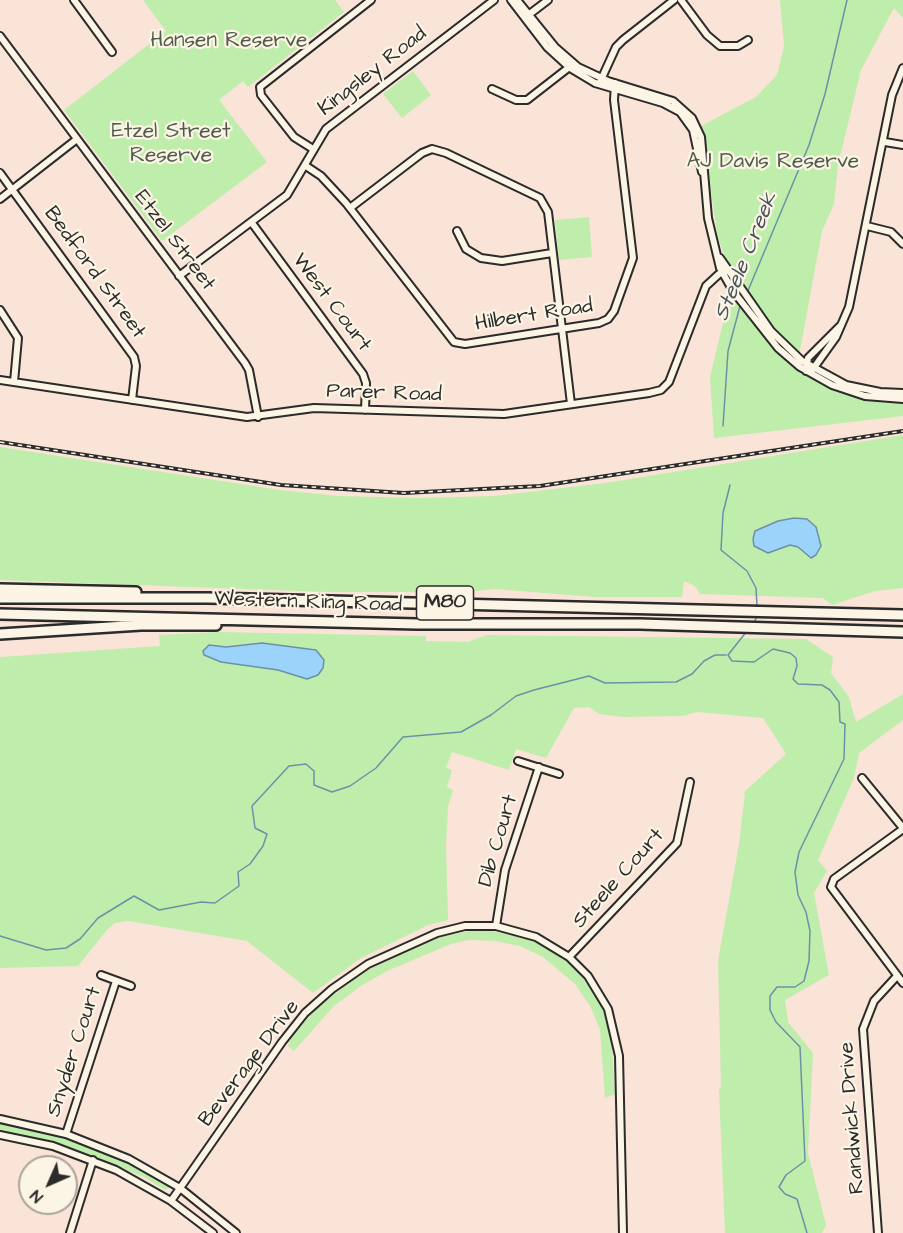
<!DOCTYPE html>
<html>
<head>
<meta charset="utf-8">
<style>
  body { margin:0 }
  #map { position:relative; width:903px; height:1233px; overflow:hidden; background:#fae3d7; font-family:"Architects Daughter",sans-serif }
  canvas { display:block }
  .north { position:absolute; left:18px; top:1155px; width:60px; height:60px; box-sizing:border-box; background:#fcf5e5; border:2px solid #a8a49b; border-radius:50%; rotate:225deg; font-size:16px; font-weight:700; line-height:24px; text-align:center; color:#2b2b2b }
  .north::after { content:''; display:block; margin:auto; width:21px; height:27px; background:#2b2b2b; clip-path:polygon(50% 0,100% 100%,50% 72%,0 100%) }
</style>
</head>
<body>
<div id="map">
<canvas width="903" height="1233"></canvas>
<div class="north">N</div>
</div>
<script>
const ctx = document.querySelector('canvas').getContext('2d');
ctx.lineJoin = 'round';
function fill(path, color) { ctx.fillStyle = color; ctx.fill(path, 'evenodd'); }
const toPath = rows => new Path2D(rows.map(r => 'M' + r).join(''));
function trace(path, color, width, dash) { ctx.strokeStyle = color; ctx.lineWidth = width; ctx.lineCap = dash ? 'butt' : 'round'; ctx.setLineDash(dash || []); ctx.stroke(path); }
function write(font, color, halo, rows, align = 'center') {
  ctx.font = font + ' "Architects Daughter",sans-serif'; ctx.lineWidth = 4.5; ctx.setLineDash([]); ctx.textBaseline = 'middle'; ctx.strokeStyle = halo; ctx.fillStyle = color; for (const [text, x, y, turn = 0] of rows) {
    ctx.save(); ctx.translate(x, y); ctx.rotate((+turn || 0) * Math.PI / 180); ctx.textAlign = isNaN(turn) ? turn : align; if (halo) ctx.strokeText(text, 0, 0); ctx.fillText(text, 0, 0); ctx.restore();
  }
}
const green = toPath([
  [143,0,335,0,344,12,248,87,243,81,219,100,267,162,162,241,64,110,166,31],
  [780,0,903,0,903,18,894,8,861,70,838,165,834,204,822,231,797,367,835,392,881,402,903,400,903,416,714,438,710,377,730,294,734,293,740,285,727,262,718,238,701,126,756,97,777,75,784,46],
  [413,71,431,95,402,118,383,94],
  [589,217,592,257,559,260,555,220],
  [903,435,903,588,875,591,832,605,823,598,700,594,695,586,684,581,682,597,595,597,494,589,469,592,328,592,0,580,0,447,280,490,339,496,420,498,494,496,605,483],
  [219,632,426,636,426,641,468,642,486,635,806,639,833,657,831,673,849,697,856,722,903,694,903,720,859,753,854,778,818,860,827,871,814,893,829,975,785,1000,788,1022,813,1053,808,1153,826,1225,822,1233,725,1233,719,1090,721,1087,718,961,739,844,745,793,743,793,786,754,763,718,697,712,683,716,623,717,599,714,589,707,574,708,546,758,516,749,509,770,452,752,446,768,452,770,447,787,453,790,448,807,446,846,448,920,428,925,361,958,313,993,247,941,128,921,115,923,107,930,78,966,0,968,0,657,160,646,159,635],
  [476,930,505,932,530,939,562,957,581,975,603,1008,611,1033,615,1094,605,1098,600,1029,590,1006,575,984,543,957,520,946,495,941,469,940,451,944,387,971,361,986,334,1006,294,1051,288,1046,292,1036,316,1009,360,974,437,937],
  [0,1123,29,1127,76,1140,133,1163,167,1183,169,1188,165,1190,144,1177,78,1151,0,1132]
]);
const water = toPath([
  [794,518,807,519,816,527,821,546,816,555,811,558,798,547,790,545,768,553,754,546,753,539,755,531,778,521,794,518],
  [262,643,316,650,324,660,323,668,318,675,307,679,278,670,221,662,204,655,203,651,209,645,226,647,262,643]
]);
const stream = toPath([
  [747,293,809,145,825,94,847,0],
  [723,426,728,351,740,306],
  [730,485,723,513,721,550,747,571,756,588,757,606],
  [754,623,758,614],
  [747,631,728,655,732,661,754,662,773,649,790,653,796,658,797,666,793,679,798,684,822,685,830,690,839,702,840,722,845,724,844,759,799,852,795,872,798,895,806,912,810,931,809,961,804,981,795,987,777,987,770,996,770,1010,776,1022,800,1047,805,1161,786,1175,779,1187,785,1194,797,1199,807,1233],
  [0,936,46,950,66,948,80,939,98,918,134,896,159,910,201,902,215,903,239,886,238,872,250,864,263,846,267,834,255,828,252,806,289,766,306,764,314,771,314,785,332,792,350,786,376,768,403,737,461,732,491,715,516,696,534,690,589,676,605,683,676,682,692,674,704,661,715,655,726,655]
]);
const minor = toPath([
  [74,0,112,52],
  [511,0,547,47,570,68,595,83,663,103,680,112,693,130,702,172],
  [517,0,555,47,578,67,608,81,673,101,692,118,701,137,708,218,720,268,733,291,778,348,800,367,832,385,865,396,903,399],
  [681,0,707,35,720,46,738,46,748,40],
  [527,16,548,0],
  [0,36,245,363,249,370,258,417],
  [600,82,616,47,623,40,674,0],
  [492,89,516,100,527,100,572,65],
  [885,142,903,145],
  [313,149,294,137,261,95,260,87,371,0],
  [306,166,321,176,346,203,454,342,465,344,599,323,608,319,614,311,633,258,614,100,615,83],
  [0,173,134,357,136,366,132,400],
  [0,199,77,139],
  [350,208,422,153,432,149,446,153,540,198,548,212,571,404],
  [252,223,363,374,366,383,365,410],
  [867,226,891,232,903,244],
  [457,231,466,249,481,258,502,261,552,253],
  [720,258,771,331,802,361,846,385,880,392,903,393],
  [179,276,287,195,326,129,494,0],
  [0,310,18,338,14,382],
  [841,325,808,358,806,371,813,369,836,337,849,307,892,95,903,68],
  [0,380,247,417,314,408,504,414,649,393,661,390,669,382,706,286,719,274,728,271],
  [518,761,559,774],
  [862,778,903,828],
  [903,829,834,879,831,887,903,983],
  [496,926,505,870,539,767],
  [569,957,677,843,690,782],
  [101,975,131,986],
  [0,1119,66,1134,129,1159,180,1188,236,1233],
  [66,1134,116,981],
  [0,1135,53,1146,116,1170,171,1201,213,1233],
  [171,1201,282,1042,305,1013,332,989,368,964,437,933,465,926,496,926,536,937,569,957,588,976,608,1009,619,1056,623,1233],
  [70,1233,93,1160],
  [878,1233,863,1029,874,1001,897,976]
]);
const highway = toPath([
  [0,589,136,592],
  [0,598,208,598,903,615],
  [0,614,417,624,640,624,903,632],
  [0,634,141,625,216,625]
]);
const rail = toPath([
  [0,442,281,485,404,493,540,486,903,431]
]);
const shields = [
  [445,603,57]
];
const shieldNames = [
  ["M80",445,603]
];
const parkNames = [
  ["Hansen Reserve",229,42],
  ["Etzel Street",171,133],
  ["Reserve",171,157],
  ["AJ Davis Reserve",773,163]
];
const streetNames = [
  ["Kingsley Road",373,72,-38],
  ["Etzel Street",174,241,53],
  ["Bedford Street",94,273,54],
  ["West Court",331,303,53],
  ["Hilbert Road",534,316,-9],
  ["Parer Road",384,394,2],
  ["Western Ring Road",308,603,2],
  ["Dib Court",499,841,-74],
  ["Steele Court",619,879,-48],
  ["Snyder Court",75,1052,-72],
  ["Beverage Drive",250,1064,-53],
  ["Randwick Drive",853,1118,-94]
];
const waterNames = [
  ["Steele Creek",747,257,-68]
];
fill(green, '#bfeeac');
fill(water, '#9bd3fa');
trace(water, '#6e90a7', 1.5);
trace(stream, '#6e90a7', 1.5);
trace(minor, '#2b2b2b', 10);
trace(highway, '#2b2b2b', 14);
trace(minor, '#fcf5e5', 6);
trace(highway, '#fcf5e5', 9);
trace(rail, '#2b2b2b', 4);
trace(rail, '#fcf5e5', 1.5, [4.5]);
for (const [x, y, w] of shields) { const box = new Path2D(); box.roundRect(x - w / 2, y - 17, w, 34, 4.5); ctx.fillStyle = '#fcf5e5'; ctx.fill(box); trace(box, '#2b2b2b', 1.5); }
write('bold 20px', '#2b2b2b', null, shieldNames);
write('21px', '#505c4b', '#fcf5e5', parkNames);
write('21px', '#2b2b2b', '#fcf5e5', streetNames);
write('italic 22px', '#47555f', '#fcf5e5', waterNames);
</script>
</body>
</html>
